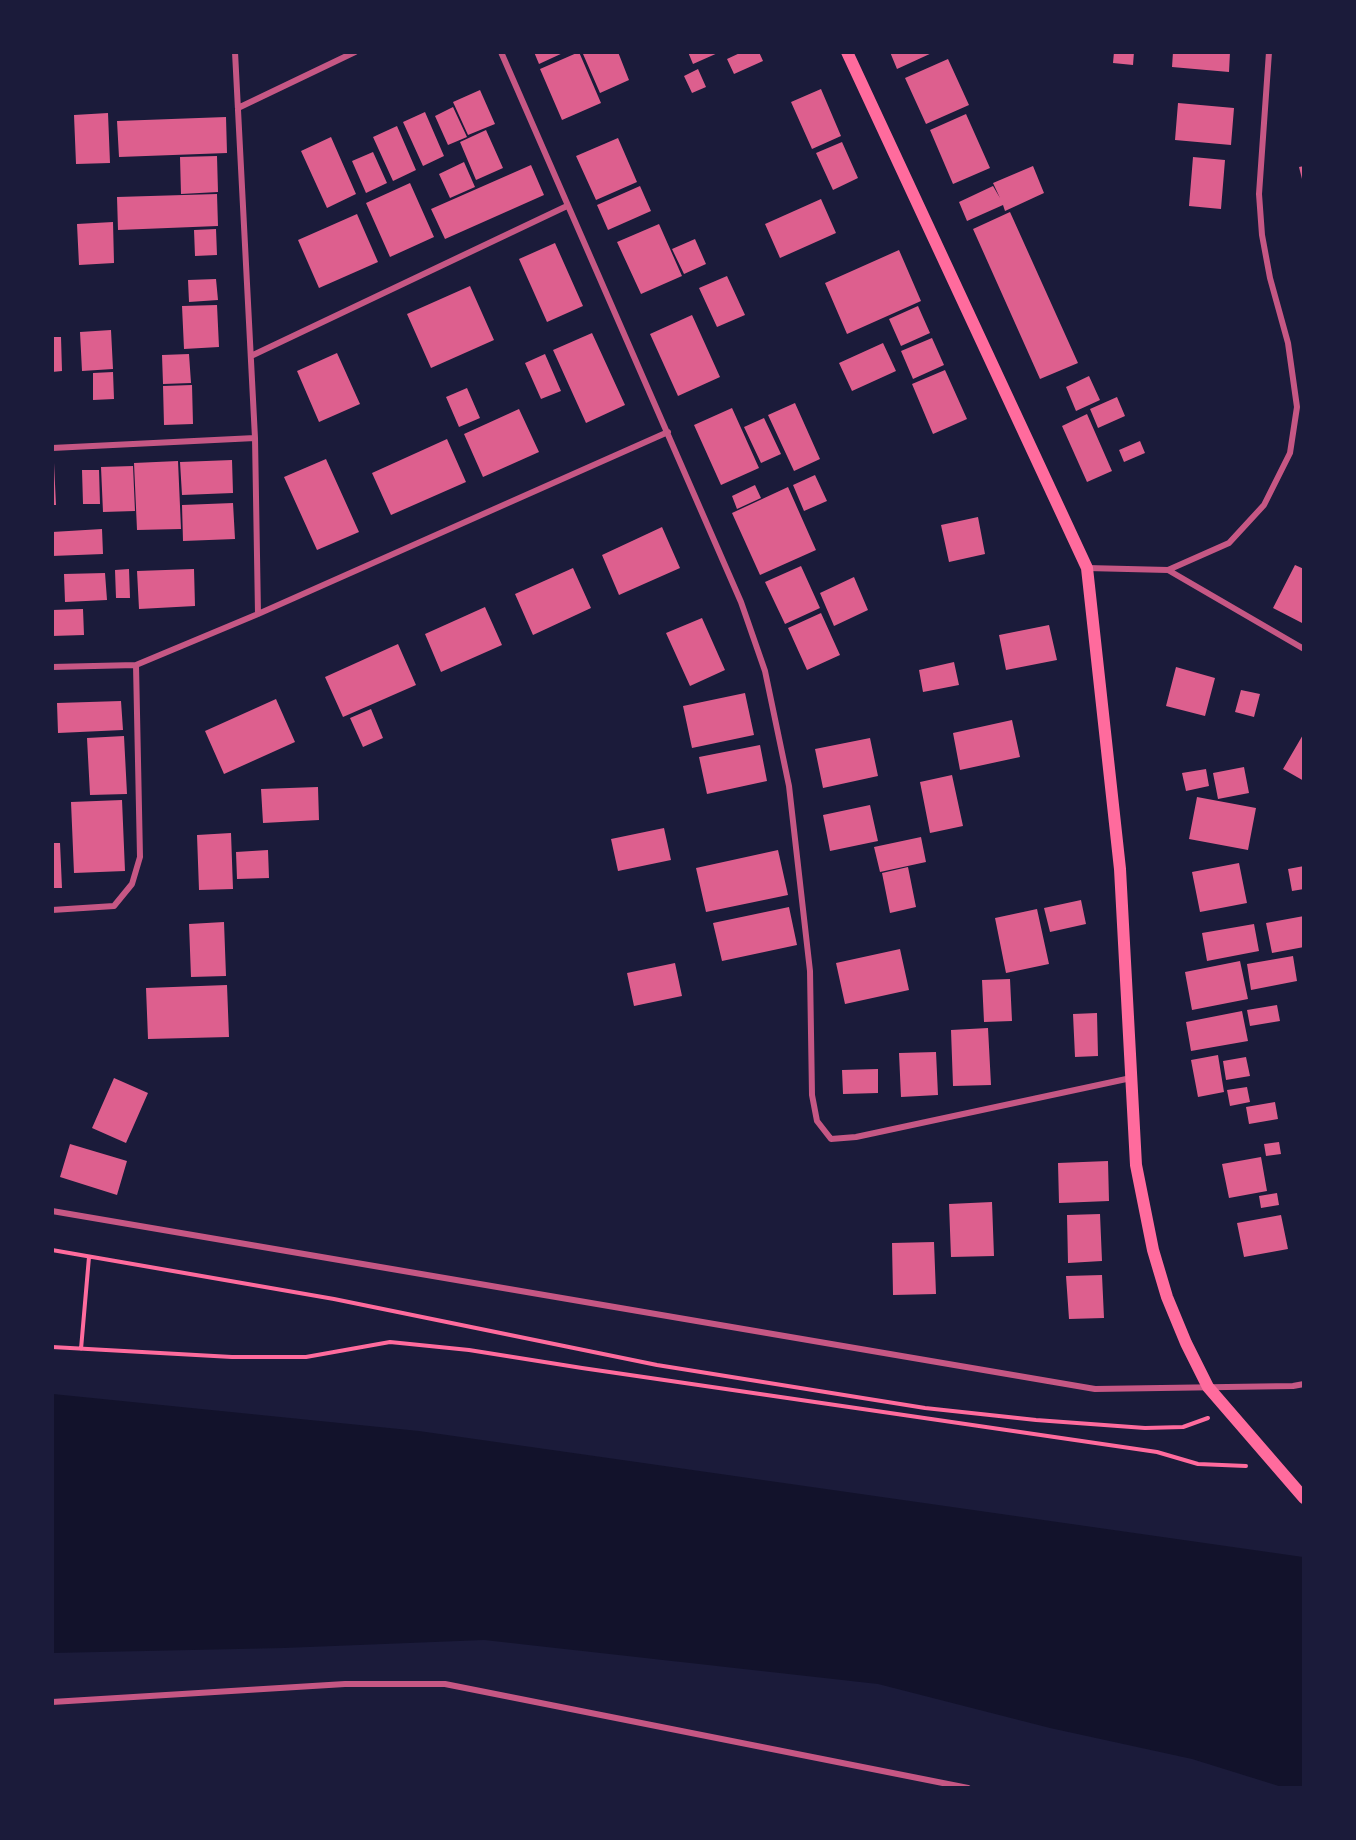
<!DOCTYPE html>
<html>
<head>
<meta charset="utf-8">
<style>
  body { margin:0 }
  #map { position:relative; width:1356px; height:1840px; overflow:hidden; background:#1b1b3a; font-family:"Noto Sans",sans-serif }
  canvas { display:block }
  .frame { position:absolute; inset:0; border:54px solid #1b1b3a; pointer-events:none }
</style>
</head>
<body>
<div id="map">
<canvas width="1356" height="1840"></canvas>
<div class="frame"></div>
</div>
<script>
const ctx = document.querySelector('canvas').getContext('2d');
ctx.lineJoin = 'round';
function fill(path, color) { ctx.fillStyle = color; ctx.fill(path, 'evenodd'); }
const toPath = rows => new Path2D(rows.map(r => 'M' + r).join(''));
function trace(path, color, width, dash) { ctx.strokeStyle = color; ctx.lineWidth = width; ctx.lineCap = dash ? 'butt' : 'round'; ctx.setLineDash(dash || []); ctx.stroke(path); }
const water = toPath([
  [53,1394,419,1431,1303,1557,1303,1787,1282,1787,1192,1759,1050,1728,878,1684,484,1640,284,1648,53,1653]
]);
const building = toPath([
  [534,52,565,52,539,64],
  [579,52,601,103,562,120,540,69],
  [587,52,618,52,629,80,600,93,583,54],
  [688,52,720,52,693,64],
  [742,52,759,52,763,61,734,74,727,59],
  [890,52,934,52,897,69],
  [1114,52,1134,52,1133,65,1113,63],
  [1173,52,1230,52,1229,72,1172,67],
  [948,59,969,105,926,124,905,78],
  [698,69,706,87,692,93,684,76],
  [821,89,841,136,812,149,791,102],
  [480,90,495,124,468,135,453,102],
  [1178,103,1234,108,1231,145,1175,140],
  [453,107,467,137,448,145,435,116],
  [425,112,444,156,423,166,403,122],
  [108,113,110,163,76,164,74,115],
  [966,114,990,168,953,184,930,130],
  [226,117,227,153,119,157,117,121],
  [397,126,416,170,393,181,373,137],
  [486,130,503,168,476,180,460,142],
  [331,137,356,194,327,208,301,151],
  [618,138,637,182,596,200,576,156],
  [842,142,858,178,833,190,816,153],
  [373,152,387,183,366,193,352,161],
  [217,156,218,192,181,194,180,157],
  [1193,157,1225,160,1221,209,1189,206],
  [464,162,475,187,450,198,439,174],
  [531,165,544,195,445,239,431,209],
  [1033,166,1044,193,1005,211,1003,205,967,221,959,202,993,186,1000,198,993,183],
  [1304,166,1304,183,1303,183,1299,167],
  [410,183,434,237,390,257,366,203],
  [640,186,651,211,608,230,597,205],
  [217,194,218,226,118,230,117,197],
  [821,199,836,233,780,258,765,224],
  [1010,212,1078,363,1040,379,973,229],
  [357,214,378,262,319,288,298,240],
  [113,222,114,263,79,265,77,224],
  [659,224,682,276,641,294,617,242],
  [216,229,217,255,195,256,194,230],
  [695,239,706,264,684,274,672,249],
  [555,243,583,306,547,322,519,259],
  [899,250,921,301,847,334,825,283],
  [727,276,745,315,717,327,699,288],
  [216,279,218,300,189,302,188,280],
  [470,286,494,340,431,368,407,314],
  [217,305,219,347,184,349,182,306],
  [918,306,930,333,901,346,889,319],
  [692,315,720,377,678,396,650,334],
  [111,330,113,369,82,371,80,332],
  [592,333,625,405,586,423,553,350],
  [52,337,61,337,62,371,52,372],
  [932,338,944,365,913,379,901,351],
  [883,343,896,371,852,391,839,363],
  [337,353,360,404,319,422,297,371],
  [189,354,191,383,163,384,162,355],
  [545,354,561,391,541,399,525,363],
  [945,370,967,419,933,434,912,384],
  [113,372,114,399,93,400,93,373],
  [1089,376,1100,400,1076,411,1066,387],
  [192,385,193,424,164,425,163,386],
  [467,388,480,418,459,427,446,397],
  [1117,397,1125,416,1098,428,1090,409],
  [795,403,820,459,794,471,768,415],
  [732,408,759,468,721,485,694,425],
  [519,409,539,452,483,477,464,434],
  [1087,414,1112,471,1087,482,1062,426],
  [764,418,781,454,761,463,744,427],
  [447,439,466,482,391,515,372,473],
  [1140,441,1145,453,1124,462,1119,450],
  [326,459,359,532,317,550,284,477],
  [232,460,233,493,182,495,180,462],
  [178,461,181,529,137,530,134,463],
  [52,463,54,463,56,505,52,505],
  [133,466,135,511,103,512,101,467],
  [82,470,99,470,100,504,83,504],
  [815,475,827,501,804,511,793,485],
  [755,485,761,498,737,509,732,496],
  [788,487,816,550,760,575,732,513],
  [233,503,235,539,183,541,182,505],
  [978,517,985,554,949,562,941,525],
  [662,527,680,568,619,595,602,555],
  [102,529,103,554,52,556,52,532],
  [1295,565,1304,569,1304,624,1273,608],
  [801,566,820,608,785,624,765,582],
  [573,568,591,608,533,635,515,594],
  [129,569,130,598,116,598,115,570],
  [194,569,195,606,139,609,137,571],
  [105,573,107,600,65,602,64,574],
  [854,577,868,610,834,626,820,593],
  [485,607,502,645,441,672,425,634],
  [83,609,84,635,52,636,52,610],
  [821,613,840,655,807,670,788,628],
  [702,618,725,670,690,686,666,633],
  [1049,625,1057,660,1006,670,999,635],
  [398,644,416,685,343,717,325,677],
  [954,662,959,685,923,692,919,670],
  [1176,667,1215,678,1205,716,1166,706],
  [1241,690,1260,694,1254,717,1235,712],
  [745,693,754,735,692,748,683,706],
  [276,699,295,742,224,774,205,731],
  [121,701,123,730,58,733,57,703],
  [371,709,383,738,363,747,350,718],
  [1012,720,1020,757,960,770,953,733],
  [1304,733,1304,781,1283,769],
  [124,736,127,794,90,795,87,738],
  [870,738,878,776,823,788,815,749],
  [760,745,767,781,707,794,699,757],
  [1244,767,1249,793,1218,799,1213,773],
  [1206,769,1209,786,1186,791,1182,773],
  [952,775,963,826,930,833,920,782],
  [318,787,319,820,263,823,261,789],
  [1197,797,1256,808,1248,850,1189,839],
  [122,800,125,871,74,873,71,802],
  [870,805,878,841,830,851,823,815],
  [664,828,671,860,618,871,611,839],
  [231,833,233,889,199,890,197,835],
  [921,837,926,862,880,872,874,847],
  [52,843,60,843,62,888,52,888],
  [268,850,269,878,237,879,236,852],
  [778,850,788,895,706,912,696,868],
  [1239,863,1247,903,1200,912,1192,872],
  [1304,866,1304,889,1292,891,1288,869],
  [908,867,916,907,890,913,882,873],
  [1081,900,1086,924,1050,932,1044,908],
  [789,907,797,945,722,961,713,923],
  [1037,909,1049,964,1006,973,995,918],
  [1304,916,1304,947,1272,953,1266,923],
  [224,922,226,976,191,977,189,924],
  [1254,924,1259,951,1207,961,1202,933],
  [900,949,909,990,845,1004,836,963],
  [1293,956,1297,981,1251,990,1247,964],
  [1240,961,1248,999,1192,1010,1185,972],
  [675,963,682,996,634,1006,627,973],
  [1010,979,1012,1021,984,1022,982,980],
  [227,985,229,1037,148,1039,146,988],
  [1277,1005,1280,1021,1250,1026,1247,1010],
  [1242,1011,1248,1041,1191,1051,1186,1022],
  [1097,1013,1098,1056,1075,1057,1073,1014],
  [988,1028,991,1085,953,1086,951,1030],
  [936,1052,938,1095,901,1097,899,1053],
  [1218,1055,1224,1092,1198,1097,1191,1060],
  [1246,1057,1250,1076,1226,1080,1223,1061],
  [878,1069,878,1093,843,1094,842,1070],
  [114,1078,148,1093,126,1143,92,1128],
  [1247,1087,1250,1102,1230,1106,1227,1090],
  [1275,1102,1278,1119,1249,1124,1246,1107],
  [1279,1142,1281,1154,1266,1156,1264,1144],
  [70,1144,127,1161,117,1195,60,1177],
  [1261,1157,1267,1191,1229,1198,1222,1164],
  [1108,1161,1109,1201,1059,1203,1058,1163],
  [1277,1193,1279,1205,1261,1208,1259,1196],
  [992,1202,994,1256,951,1257,949,1204],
  [1100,1214,1102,1261,1068,1263,1067,1215],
  [1281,1215,1288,1249,1244,1257,1237,1223],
  [934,1242,936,1294,893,1295,892,1243],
  [1102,1275,1104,1318,1069,1319,1066,1276]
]);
const path = toPath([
  [52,1250,334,1299,657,1365,925,1408,1036,1420,1145,1428,1183,1427,1208,1418],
  [52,1347,232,1357,306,1357,390,1342,469,1350,582,1368,1157,1452,1198,1464,1246,1466],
  [81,1349,89,1257]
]);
const minor = toPath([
  [235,52,255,438,258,614],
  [501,52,741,602,765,671,789,786,810,971,812,1095,817,1121,831,1139,856,1137,1131,1078],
  [238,108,355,52],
  [251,356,567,206],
  [52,448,255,438],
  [1087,568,1168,570,1304,649],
  [1168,570,1229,543,1264,505,1290,453,1297,407,1288,343,1270,278,1262,235,1259,194,1269,52],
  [52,667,136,665,258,614,668,432],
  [52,910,114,906,132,884,140,857,136,665],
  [52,1211,1095,1389,1293,1386,1304,1384],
  [52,1702,345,1684,445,1684,968,1788]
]);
const secondary = toPath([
  [847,52,1087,568,1120,869,1136,1165,1153,1250,1167,1297,1186,1343,1208,1387,1304,1498]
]);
fill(water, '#12122b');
fill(building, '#dd5f8e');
trace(path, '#ff6b9d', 4);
trace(minor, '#c65784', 6);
trace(secondary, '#ff6b9d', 12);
</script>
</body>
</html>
